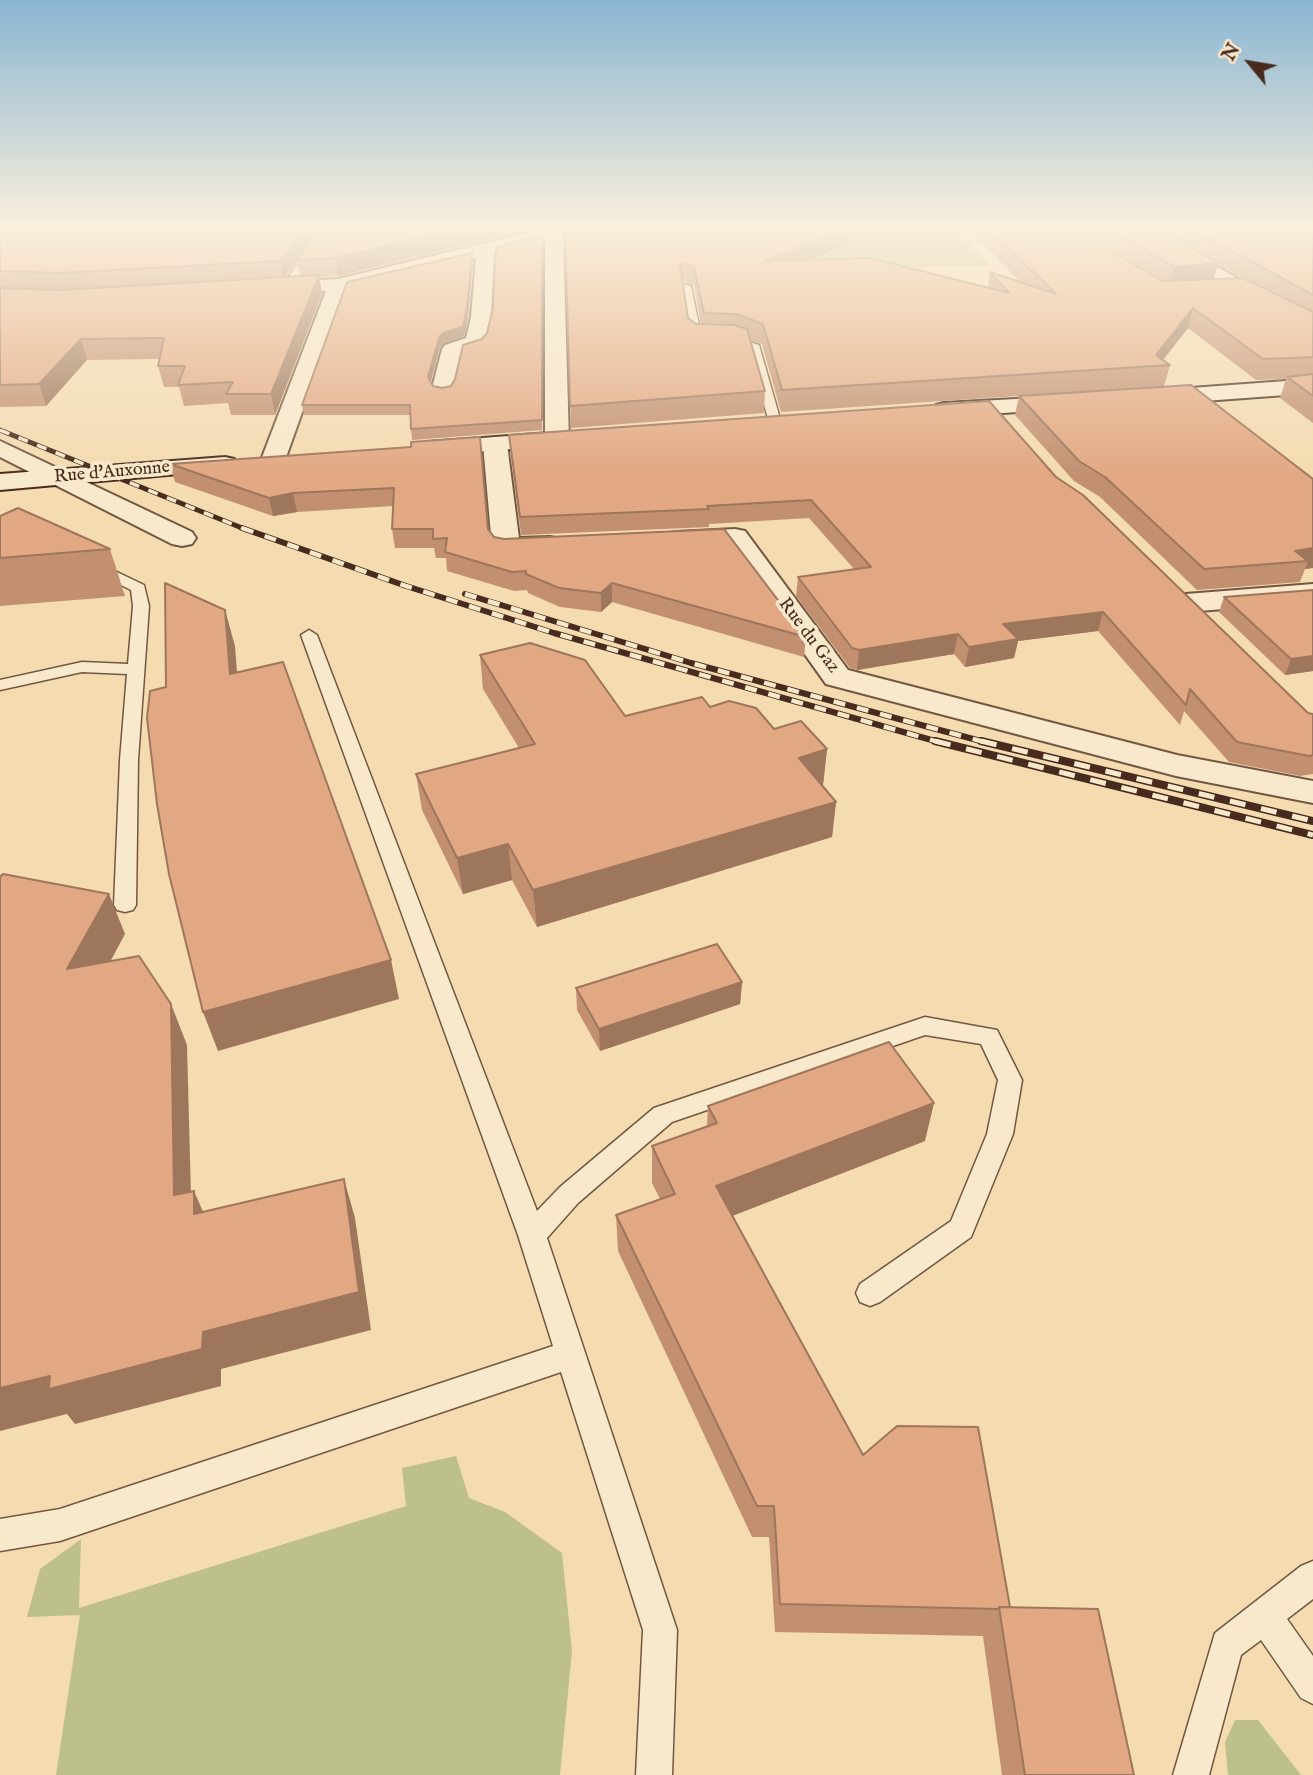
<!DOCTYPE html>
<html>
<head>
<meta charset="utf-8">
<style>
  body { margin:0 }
  #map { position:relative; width:1313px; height:1775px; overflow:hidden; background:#f4dbb0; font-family:"IM FELL English",serif }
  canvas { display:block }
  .north { position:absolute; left:1215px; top:28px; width:70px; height:70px; -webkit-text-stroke:5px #f8e8cc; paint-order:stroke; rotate:300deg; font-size:19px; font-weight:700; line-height:28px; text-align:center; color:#472b1e }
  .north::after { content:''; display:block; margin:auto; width:24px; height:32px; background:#472b1e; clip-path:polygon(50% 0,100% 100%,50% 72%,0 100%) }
</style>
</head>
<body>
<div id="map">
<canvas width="1313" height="1775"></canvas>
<div class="north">N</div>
</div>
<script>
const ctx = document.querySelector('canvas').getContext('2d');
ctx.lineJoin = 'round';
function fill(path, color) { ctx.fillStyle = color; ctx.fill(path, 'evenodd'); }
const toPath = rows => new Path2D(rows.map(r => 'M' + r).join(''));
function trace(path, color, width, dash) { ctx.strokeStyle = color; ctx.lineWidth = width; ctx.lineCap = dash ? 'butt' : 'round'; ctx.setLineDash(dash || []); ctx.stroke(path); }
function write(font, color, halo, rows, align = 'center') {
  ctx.font = font + ' "IM FELL English",serif'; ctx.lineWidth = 7; ctx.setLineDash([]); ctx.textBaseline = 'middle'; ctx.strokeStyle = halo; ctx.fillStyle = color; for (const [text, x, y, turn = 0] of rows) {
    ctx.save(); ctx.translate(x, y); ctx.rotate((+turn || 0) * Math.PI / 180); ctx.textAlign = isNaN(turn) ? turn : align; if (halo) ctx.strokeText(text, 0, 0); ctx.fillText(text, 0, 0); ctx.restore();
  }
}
const green = toPath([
  [784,227,953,227,990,266,798,269],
  [456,1456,469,1498,505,1512,562,1553,572,1651,560,1775,56,1775,80,1615,27,1617,40,1569,81,1539,79,1608,406,1506,402,1468],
  [1235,1720,1258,1720,1301,1775,1228,1775,1225,1742]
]);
const service = toPath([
  [324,227,333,227,291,288,283,288,282,286,324,227],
  [682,284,691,286,701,335,735,337,759,345,781,422,779,425,771,425,769,422,748,347,734,343,696,341,690,338,682,284],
  [96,562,144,585,149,606,138,760,136,905,133,910,125,912,117,910,114,905,120,760,127,674,82,672,0,690,0,680,82,662,128,664,133,606,131,590,91,570,88,567,96,562],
  [309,630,317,635,537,1211,560,1187,654,1108,925,1017,997,1030,1022,1080,1013,1134,971,1237,880,1302,870,1306,860,1302,856,1293,860,1284,951,1221,987,1134,998,1080,981,1044,925,1035,672,1122,578,1203,547,1238,677,1630,672,1775,636,1775,643,1630,561,1372,60,1541,0,1551,0,1519,60,1509,553,1346,518,1235,301,635,309,630],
  [1313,1561,1313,1599,1287,1619,1313,1656,1313,1704,1301,1698,1261,1640,1241,1655,1209,1775,1173,1775,1215,1633,1301,1566,1313,1561]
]);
const minor = toPath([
  [552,227,580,227,578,231,563,235,569,440,565,445,557,447,549,445,545,440,545,240,494,254,491,317,485,342,482,346,462,353,454,388,451,393,443,395,435,393,432,388,442,349,445,345,466,338,471,317,476,258,346,289,285,460,282,465,273,467,264,465,261,460,326,291,270,293,261,287,263,283,338,279,552,227],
  [1126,227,1147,227,1313,321,1313,335,1126,227],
  [495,437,503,439,507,444,519,538,550,537,560,539,564,545,560,551,506,555,496,553,492,547,483,444,487,439,495,437],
  [0,441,192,532,196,538,192,544,182,546,172,544,0,457,0,441],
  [735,529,745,531,848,670,1177,755,1313,781,1313,803,1176,776,826,684,727,545,676,548,666,546,662,540,666,534,676,532,735,529],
  [1313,584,1313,602,1186,612,1176,609,1171,603,1176,597,1186,594,1313,584]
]);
const secondary = toPath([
  [1313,379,1313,393,1150,405,1142,403,1139,398,1142,393,1150,391,1313,379],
  [1069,396,1077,398,1080,403,1077,408,944,417,936,415,933,410,936,405,944,403,1069,396],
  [563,432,571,434,575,439,571,444,428,456,419,454,416,449,419,444,428,442,563,432],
  [225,457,234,459,237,464,234,469,0,490,0,474,225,457]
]);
const railFar2 = toPath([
  [0,430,247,530]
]);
const railFar1 = toPath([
  [242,528,406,586,554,633,942,743],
  [465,594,691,663,988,743]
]);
const rail = toPath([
  [935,741,1313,835],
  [981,741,1313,821]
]);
const wall = toPath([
  [0,227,540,227,338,276,319,277,322,294,275,415,231,415,228,403,184,406,179,387,164,387,158,366,160,359,87,360,46,406,0,407],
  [297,261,300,276,285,277],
  [565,227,850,242,810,260,988,288,990,272,1021,283,967,227,1074,227,1078,232,1163,281,1075,227,1313,227,1313,423,1280,398,1286,379,1256,380,1188,328,1163,360,1170,365,1164,386,781,412,762,344,750,340,765,391,764,413,571,428],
  [1218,264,1242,278,1213,279],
  [683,281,694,285,701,324,696,324,688,318],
  [542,235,542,430,412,440,410,415,304,415,302,405,473,261,468,317,464,336,444,343,440,347,431,382,433,386,442,388,451,386,487,333],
  [1019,396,1313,479,1313,568,1305,569,1300,582,1197,590,1100,497,1074,481,1015,415],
  [509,435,1056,477,1308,713,1313,714,1313,774,1300,776,1229,762,1184,711,1180,725,1098,631,1018,641,1014,658,965,667,954,654,857,670,850,668,796,596,798,577,854,569,809,518,709,524,709,527,521,535],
  [411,447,488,529,494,537,806,637,804,657,612,602,601,612,560,607,528,593,527,590,514,591,447,571,446,558,436,558,434,548,395,548,392,529,393,506,297,512,273,516,175,482,170,464],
  [110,549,125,596,0,606,0,558],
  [1313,590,1313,671,1285,675,1219,612,1224,597],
  [480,655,625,716,710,707,774,729,827,749,823,785,822,785,836,802,832,837,537,927,512,880,463,894,422,810,416,774,519,748,483,689],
  [742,982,740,1004,600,1051,577,1010,576,988],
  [708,1106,925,1141,732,1216,863,1455,1010,1607,1134,1775,1002,1775,983,1636,775,1632,769,1537,752,1537,618,1251,616,1215,660,1199,652,1183,652,1146,707,1126]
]);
const shadedWall = toPath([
  [306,227,322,227,283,280,280,261],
  [465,227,540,227,338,276,335,258],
  [845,227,851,227,850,242,765,279,766,261],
  [472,253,473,261,468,317,464,336,444,343,440,347,429,387,428,377,439,338,443,333],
  [683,263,683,281,680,266],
  [1218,263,1213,282,1170,285,1175,267],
  [319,275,322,294,275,415,271,394],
  [1193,308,1188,328,1158,366,1156,355],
  [81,339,87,360,46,406,39,384],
  [293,493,297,512,273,516,269,498],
  [1313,548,1313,568,1305,569,1308,561,1295,551],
  [612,583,612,602,601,612,601,593],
  [225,610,235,646,240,711,230,674],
  [1103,612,1098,631,1018,641,1014,658,965,667,969,647,1003,624],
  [958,634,954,654,857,670,859,650],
  [1313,656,1313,671,1285,675,1291,659],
  [827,749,823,785,795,794,799,758],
  [836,802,832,837,537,927,533,890],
  [508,844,512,880,463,894,457,858],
  [109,894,125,934,85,1009,67,969],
  [391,960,399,999,218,1051,203,1012],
  [742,982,740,1004,600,1051,599,1029],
  [171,1004,187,1045,192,1234,174,1195],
  [934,1103,925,1141,714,1223,716,1186],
  [344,1179,355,1218,371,1330,221,1369,221,1386,75,1424,67,1414,0,1431,0,1388,50,1376,203,1332],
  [194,1191,211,1230,194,1214]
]);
const building = toPath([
  [0,227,306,227,280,261,61,273,0,271,0,227],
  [321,227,465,227,335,258,297,260,321,227],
  [565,227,845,227,766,261,870,258,1009,293,990,272,1056,294,987,227,1074,227,1078,232,1163,281,1243,278,1313,312,1313,357,1263,359,1193,308,1156,355,1170,365,782,390,763,324,736,314,704,313,694,267,683,263,680,266,688,318,696,324,734,325,747,329,765,391,570,406,565,227],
  [1108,227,1157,227,1218,263,1175,267,1108,227],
  [1189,227,1313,227,1313,295,1189,227],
  [542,235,542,420,411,429,410,405,302,405,347,282,472,253,467,307,463,327,443,333,439,338,428,377,433,386,442,388,451,386,455,379,463,345,482,339,487,333,493,308,496,248,542,235],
  [319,275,271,394,226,394,233,382,178,385,185,366,158,366,164,338,81,339,39,384,0,385,0,288,61,290,319,275],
  [1313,374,1313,396,1287,377,1313,374],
  [1191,385,1313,479,1313,548,1295,551,1308,561,1204,569,1105,477,1079,461,1019,396,1191,385],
  [989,401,1056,477,1083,495,1308,713,1313,714,1313,755,1309,756,1237,742,1190,689,1186,705,1103,612,1003,624,1018,639,969,647,958,634,859,650,852,648,798,577,871,567,811,500,707,506,709,509,520,517,509,435,989,401],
  [480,437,488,529,494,537,504,539,724,529,806,637,612,583,601,593,559,588,526,574,526,571,512,572,445,552,447,538,433,539,433,529,392,529,394,488,293,493,269,498,170,464,411,447,411,442,480,437],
  [18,508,110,549,0,558,0,516,18,508],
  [165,583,225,610,230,674,283,662,391,960,203,1012,169,874,157,804,147,718,150,691,166,687,165,583],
  [1313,590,1313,656,1291,659,1224,597,1313,590],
  [530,643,585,660,625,716,702,697,710,707,729,701,756,708,774,729,801,721,827,749,799,758,836,802,533,890,508,844,457,858,416,774,535,744,480,655,530,643],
  [3,874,109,894,67,969,139,956,171,1004,174,1195,194,1191,194,1214,344,1179,359,1292,203,1332,202,1349,49,1389,50,1376,0,1388,0,877,3,874],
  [717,944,742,982,599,1029,576,988,717,944],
  [889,1042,934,1103,716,1186,863,1455,897,1426,978,1427,1010,1607,999,1607,999,1609,780,1604,774,1506,757,1506,616,1215,675,1194,652,1146,717,1123,708,1106,889,1042],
  [999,1607,1098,1609,1134,1775,1025,1775,999,1607]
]);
const farStreetnames = [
  ["Rue d'Auxonne",112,473,-5],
  ["Rue du Gaz",808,636,53]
];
fill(green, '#bdc08a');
trace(service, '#725742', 3);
trace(minor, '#725742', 4);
trace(secondary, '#472b1e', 4);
fill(service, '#f8e8cc');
fill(minor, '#f8e8cc');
fill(secondary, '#f8e8cc');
trace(railFar2, '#472b1e', 5);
trace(railFar1, '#472b1e', 6);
trace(rail, '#472b1e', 8);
trace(railFar2, '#f8e8cc', 3.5, [10]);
trace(railFar1, '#f8e8cc', 4.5, [12]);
trace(rail, '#f8e8cc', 5, [16]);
fill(wall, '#c29071');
fill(shadedWall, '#9e765c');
fill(building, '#e2a883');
trace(building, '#9e765c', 2);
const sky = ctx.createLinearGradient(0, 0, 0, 476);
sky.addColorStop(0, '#8ab6d3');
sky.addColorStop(0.48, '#faefdb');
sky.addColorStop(1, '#faefdb00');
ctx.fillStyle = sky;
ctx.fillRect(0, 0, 1313, 476);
write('18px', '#472b1e', '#f8e8cc', farStreetnames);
</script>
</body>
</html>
